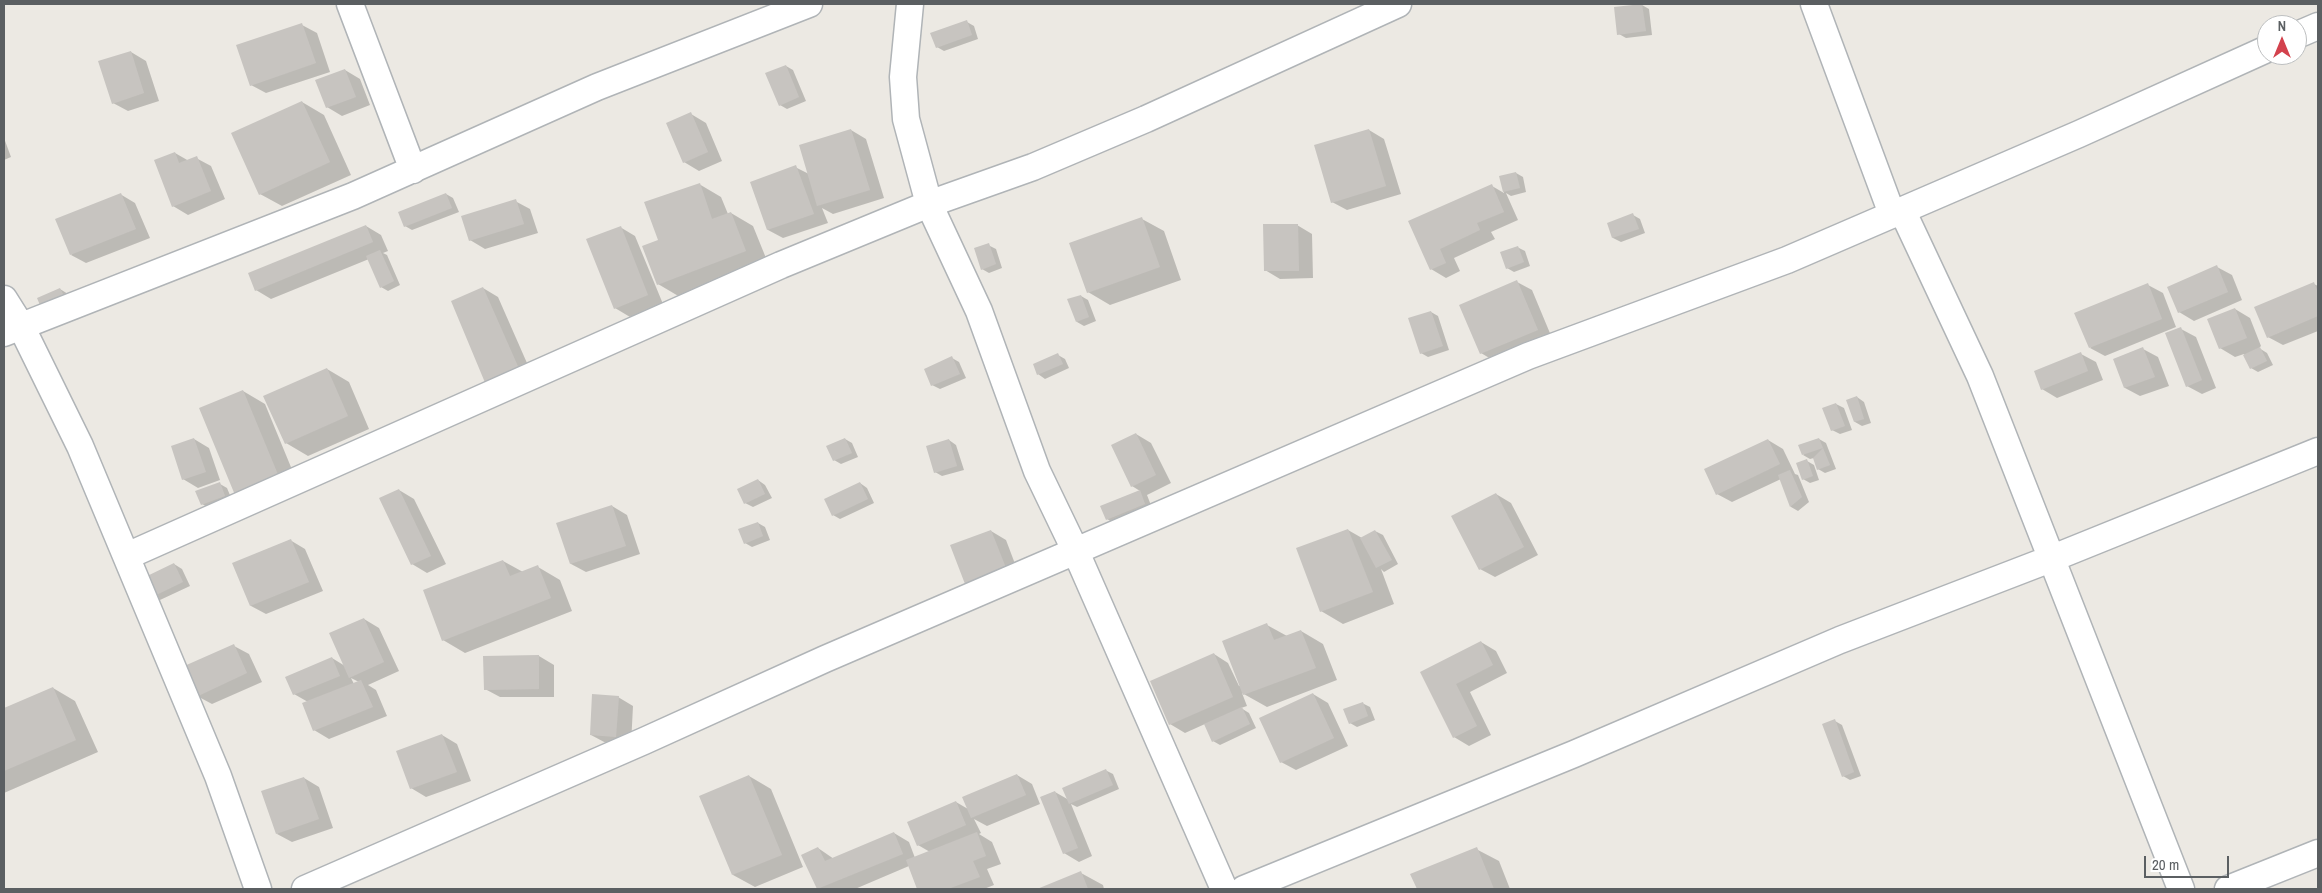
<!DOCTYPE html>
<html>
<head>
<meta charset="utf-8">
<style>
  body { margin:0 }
  #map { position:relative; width:2322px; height:893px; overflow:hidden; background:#ece9e3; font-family:"Archivo Narrow",sans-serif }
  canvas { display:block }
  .frame { position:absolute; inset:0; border:5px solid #5b5f62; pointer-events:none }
  .north { position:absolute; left:2257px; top:15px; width:50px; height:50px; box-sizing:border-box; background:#fff; border:1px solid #bdbfc0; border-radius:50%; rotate:0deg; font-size:14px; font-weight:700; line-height:20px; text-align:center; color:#5b5f62 }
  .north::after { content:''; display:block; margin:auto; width:18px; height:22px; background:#d3424d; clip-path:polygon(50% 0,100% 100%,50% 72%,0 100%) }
  .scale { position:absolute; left:2144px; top:856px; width:85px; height:22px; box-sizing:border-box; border:2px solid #5b5f62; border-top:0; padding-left:6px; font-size:15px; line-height:18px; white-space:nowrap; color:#5b5f62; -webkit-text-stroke:4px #fff; paint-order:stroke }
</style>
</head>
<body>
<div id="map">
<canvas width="2322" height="893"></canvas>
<div class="frame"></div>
<div class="north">N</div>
<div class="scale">20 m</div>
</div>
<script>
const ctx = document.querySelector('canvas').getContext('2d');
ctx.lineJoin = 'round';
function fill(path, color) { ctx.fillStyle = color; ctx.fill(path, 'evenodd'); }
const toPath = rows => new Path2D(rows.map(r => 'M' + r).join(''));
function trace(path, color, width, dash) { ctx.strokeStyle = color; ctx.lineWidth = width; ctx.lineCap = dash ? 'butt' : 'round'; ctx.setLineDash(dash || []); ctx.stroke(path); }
const shadow = toPath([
  [1642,5,1649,9,1652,35,1626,38,1619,34],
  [967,22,974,26,978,39,944,51,937,47],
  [302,25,317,33,330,72,266,93,251,85],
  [131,52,146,61,159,101,128,111,113,103],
  [786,66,793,70,806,101,787,109,780,105],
  [345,70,360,79,370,105,342,116,327,107],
  [302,102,324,115,351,175,282,206,260,194],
  [691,114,706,123,722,161,699,171,684,162],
  [851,130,866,139,884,198,833,214,822,208,828,223,783,238,768,230,752,183,795,167,809,174],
  [1369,130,1384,139,1401,194,1347,210,1332,202],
  [4,138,11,157,4,160],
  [175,153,189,161,196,158,211,166,225,199,188,215,173,206],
  [1516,173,1523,177,1526,192,1511,196,1506,193,1518,220,1491,232,1495,239,1454,258,1460,271,1446,278,1431,269,1409,222,1492,186,1504,193,1501,177],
  [699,184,721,197,728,214,731,213,753,226,768,263,680,297,658,284,659,241],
  [120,194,135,203,150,238,86,263,71,255],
  [446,194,453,198,459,212,412,230,405,226],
  [515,201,530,209,538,233,485,249,470,240],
  [1633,215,1640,219,1645,233,1621,242,1613,238,1608,224],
  [1142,219,1164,231,1181,280,1110,305,1088,292],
  [1297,225,1312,234,1313,278,1280,279,1265,270],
  [366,226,381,235,388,251,383,253,387,255,400,285,388,291,381,287,369,259,271,299,256,290],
  [620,227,635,236,663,304,630,317,615,308],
  [988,245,996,249,1002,268,989,273,982,269],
  [1517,247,1525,251,1530,266,1514,272,1507,268],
  [2217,267,2232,275,2242,300,2194,321,2179,312],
  [1517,282,1532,290,1552,338,1496,362,1481,353],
  [2314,284,2318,286,2318,331,2283,345,2268,337],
  [2148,285,2163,293,2176,327,2105,356,2090,348],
  [483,288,498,297,534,379,502,392],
  [60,289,68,294,72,304,43,309],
  [1081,296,1088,300,1096,321,1084,326,1077,322],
  [2235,309,2250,318,2261,346,2259,348,2267,353,2273,365,2258,372,2251,368,2244,354,2235,357,2220,348],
  [1431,312,1438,316,1449,350,1428,357,1421,353],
  [2181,329,2196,337,2216,388,2202,394,2187,386],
  [2143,349,2158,357,2169,386,2140,396,2125,388,2114,360],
  [2081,354,2096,362,2103,380,2057,398,2042,389],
  [1058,355,1065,359,1069,368,1045,379,1038,374],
  [952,358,959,362,966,378,940,389,932,385],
  [327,369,349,382,369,429,308,456,286,443],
  [243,391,265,404,300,489,236,494],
  [1857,397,1864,402,1871,423,1862,426,1855,422],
  [1836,404,1844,408,1852,430,1840,434,1832,430],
  [1136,434,1151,443,1171,483,1147,495,1152,508,1114,523,1107,519,1140,491,1132,486],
  [194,439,209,448,220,480,198,488,183,479],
  [845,439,852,443,858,457,841,464,834,460],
  [1819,439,1826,443,1836,469,1825,473,1818,469,1814,458,1810,459,1803,455],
  [949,440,956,445,964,470,942,476,935,472],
  [1768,440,1783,449,1795,474,1798,475,1809,502,1798,511,1791,507,1781,479,1732,502,1717,494],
  [1807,461,1814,465,1819,480,1810,483,1803,479],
  [758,480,765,485,772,498,753,507,745,503],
  [860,483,867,488,874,503,840,519,833,515],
  [220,484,227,488,232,500,209,508,202,504],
  [399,490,414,499,446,564,427,573,412,564],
  [1496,494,1511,503,1538,555,1495,577,1480,569],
  [612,506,627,515,640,554,586,572,571,564,558,524],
  [758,523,765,527,770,540,752,547,745,543],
  [1348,530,1362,538,1375,531,1383,535,1398,564,1384,572,1381,569,1394,604,1343,624,1321,611],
  [991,531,1006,540,1020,577,981,592,966,583],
  [290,540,305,549,323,591,266,614,251,606,234,563],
  [503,561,523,572,538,567,560,580,572,611,465,653,443,640],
  [174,564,182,569,190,586,160,600,153,596],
  [364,619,379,628,399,671,368,685,376,690,387,716,329,739,314,730,308,702,294,694,332,658,345,666],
  [351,678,359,682,354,684],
  [1267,625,1287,636,1301,631,1323,644,1337,680,1267,707,1242,693,1247,706,1241,708,1249,713,1256,728,1220,745,1213,741,1205,724,1185,733,1170,724,1214,654,1228,663,1239,686,1241,685],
  [1481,642,1496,651,1507,673,1470,692,1491,735,1469,746,1454,737,1422,673],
  [234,646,249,654,262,682,212,704,197,696],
  [539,656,554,665,554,697,500,697,485,689],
  [53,688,75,701,98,752,4,793,4,710],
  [1313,694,1328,703,1348,746,1296,770,1281,762],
  [618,697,633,706,631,745,606,743,591,735],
  [1362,703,1370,707,1375,720,1357,727,1350,723],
  [1835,721,1842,725,1861,776,1850,780,1843,776],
  [442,735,457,744,471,781,426,797,411,788],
  [1105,770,1113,774,1119,789,1077,807,1071,804,1092,856,1079,862,1064,853,1055,792,1069,800],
  [1017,775,1032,784,1040,804,987,826,974,819,981,833,979,834,992,842,1001,864,987,869,994,885,984,889,919,889,909,866,855,889,818,889,802,855,818,848,834,859,894,833,909,842,915,858,930,852,918,845,956,802,968,809],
  [749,776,771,789,803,867,755,887,733,875],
  [304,778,319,787,333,828,292,842,277,834],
  [1476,849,1499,861,1510,889,1418,889,1412,875],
  [1081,873,1103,885,1104,889,1040,889]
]);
const building = toPath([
  [1642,4,1646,31,1617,35,1614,7],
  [967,20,972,35,936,48,930,33],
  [302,23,316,63,250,86,236,45],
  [131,51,144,93,112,104,98,61],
  [786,65,799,97,779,106,765,73],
  [345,69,356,97,326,108,315,80],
  [302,101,330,162,259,195,231,133],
  [691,112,708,152,683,163,666,123],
  [851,129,870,190,817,206,799,145],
  [1369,129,1386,186,1331,203,1314,145],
  [175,152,179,163,197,156,211,191,172,207,154,160],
  [796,165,814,214,767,230,750,182],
  [1516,172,1520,188,1503,192,1499,176],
  [700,183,712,219,731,212,746,251,657,285,642,246,658,240,644,202],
  [1492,184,1504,212,1477,223,1480,230,1440,249,1446,263,1430,270,1408,221],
  [121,193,136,229,70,255,55,219],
  [446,193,452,208,404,227,398,212],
  [516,199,524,224,469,241,461,216],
  [1633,213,1639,229,1612,238,1607,223],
  [1142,217,1160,267,1087,293,1069,243],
  [1263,224,1298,224,1299,271,1264,271],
  [366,225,373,242,255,291,248,273],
  [621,226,648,295,614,309,586,239],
  [989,243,996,264,981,270,974,248],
  [1518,246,1524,262,1506,269,1500,252],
  [380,250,394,281,380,288,366,256],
  [2217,265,2228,292,2178,313,2167,287],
  [1517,280,1538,330,1480,354,1459,305],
  [2314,282,2318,293,2318,316,2267,338,2254,307],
  [2148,283,2162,319,2089,348,2074,313],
  [483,287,520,371,486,385,451,301],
  [60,288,66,300,42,310,37,298],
  [1081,295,1089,317,1076,322,1067,299],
  [2235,308,2247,338,2219,349,2207,319],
  [1431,311,1443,346,1420,354,1408,318],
  [2181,327,2202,380,2186,387,2165,333],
  [2143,347,2155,377,2124,388,2113,359],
  [2260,347,2267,361,2250,369,2243,355],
  [2081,352,2088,371,2041,390,2034,371],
  [1058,353,1063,364,1037,375,1033,364],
  [952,356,960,374,931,386,924,369],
  [327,368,348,416,285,444,263,396],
  [243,390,279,477,235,495,199,408],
  [1857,396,1864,419,1854,422,1846,400],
  [1836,403,1845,426,1831,431,1822,408],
  [1136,433,1156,475,1131,487,1111,445],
  [194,438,206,472,182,480,171,446],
  [845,438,852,453,833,461,826,446],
  [1819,438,1823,448,1802,455,1798,445],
  [949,439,957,466,934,473,926,446],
  [1768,439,1780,464,1716,495,1704,469],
  [1823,448,1830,465,1817,470,1813,458],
  [1807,459,1813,476,1802,480,1796,463],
  [1790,470,1802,497,1790,507,1778,475],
  [758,479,765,494,744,504,737,489],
  [220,482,225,496,201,505,195,491],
  [860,482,868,499,832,516,824,499],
  [399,489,431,556,411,565,379,498],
  [1140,490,1145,504,1106,520,1100,506],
  [1496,493,1524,547,1479,570,1451,516],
  [612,505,626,546,570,564,556,523],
  [758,522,763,536,744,544,738,529],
  [1348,529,1373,592,1320,612,1296,548],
  [991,530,1006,568,965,584,950,545],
  [1375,530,1392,560,1376,568,1360,538],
  [291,539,309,582,250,606,232,563],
  [503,560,510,576,538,565,551,598,442,641,423,590],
  [174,563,183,582,152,597,143,578],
  [364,618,384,662,349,678,329,633],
  [1267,623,1274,640,1301,630,1316,668,1243,695,1222,641],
  [1481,641,1493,665,1456,684,1477,726,1453,738,1420,672],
  [234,644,247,673,196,697,182,667],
  [1214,653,1233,697,1169,725,1150,681],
  [539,655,539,689,484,690,483,656],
  [332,657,340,676,293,695,285,677],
  [361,680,373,707,313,731,302,703],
  [53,687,76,740,4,771,4,708],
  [1313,693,1334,738,1280,763,1259,718],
  [592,694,619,696,616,737,590,735],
  [1363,702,1368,716,1349,724,1343,709],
  [1242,707,1250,724,1212,742,1204,724],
  [1835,719,1854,772,1842,777,1822,724],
  [442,734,457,772,410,789,396,751],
  [1106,769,1113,785,1069,804,1062,788],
  [1017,774,1026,795,971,818,962,797],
  [749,775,782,855,732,875,699,796],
  [304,777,319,819,276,834,261,791],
  [1055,791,1078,848,1063,854,1040,797],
  [956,801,966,825,917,846,907,822],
  [894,832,903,854,817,889,801,855,818,847,825,861],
  [977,832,986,856,973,861,980,877,948,889,917,889,906,860],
  [1477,847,1494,889,1417,889,1410,874],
  [1081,871,1088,889,1037,889]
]);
const minor = toPath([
  [350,4,413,170],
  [1814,4,1892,214],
  [2297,35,2318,26],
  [1902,210,1980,376,2181,889],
  [4,299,21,326,80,446,218,776,258,889],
  [4,333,353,196,597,87,809,4],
  [127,556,781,265,929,204,906,119,903,77,910,4],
  [305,889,644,741,825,659,1528,356,1787,260,2079,134,2267,49],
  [1224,889,1076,552,1037,471,979,311,929,204,1033,167,1146,119,1398,4],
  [1244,889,1574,754,1840,640,2053,558,2318,451],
  [2228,889,2318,853]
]);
fill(shadow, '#0003');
fill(building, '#c7c4c0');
trace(minor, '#b0b4b7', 29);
trace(minor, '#fff', 26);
</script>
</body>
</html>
